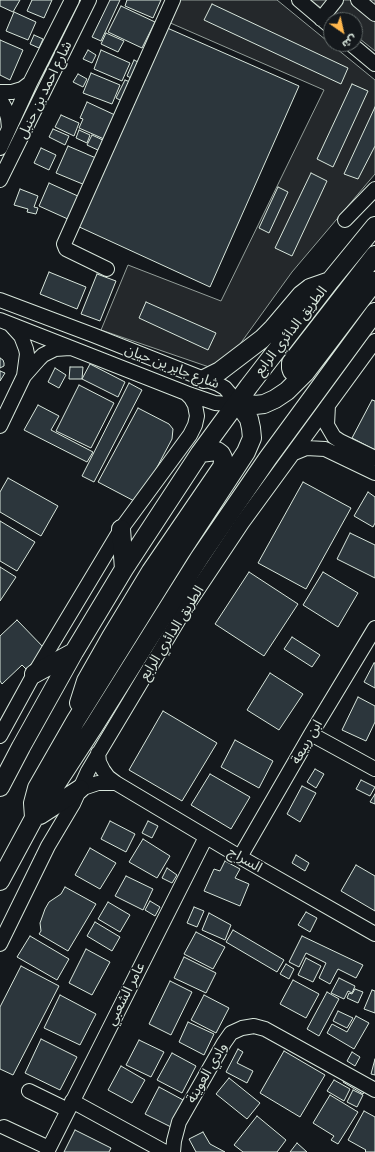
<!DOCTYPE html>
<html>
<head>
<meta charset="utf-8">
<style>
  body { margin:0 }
  #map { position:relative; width:375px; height:1152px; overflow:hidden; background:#14181c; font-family:"Fira Sans Condensed","Noto Sans Arabic",sans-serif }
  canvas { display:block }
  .north { position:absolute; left:323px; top:12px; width:40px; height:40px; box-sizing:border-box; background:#14181c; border:1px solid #626a69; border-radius:50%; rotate:146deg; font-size:11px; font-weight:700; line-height:16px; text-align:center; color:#d8e6dc }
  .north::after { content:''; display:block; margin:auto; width:14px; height:18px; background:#ffb74d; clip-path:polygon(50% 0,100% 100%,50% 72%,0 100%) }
</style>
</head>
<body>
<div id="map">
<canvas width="375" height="1152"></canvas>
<div class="north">ش</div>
</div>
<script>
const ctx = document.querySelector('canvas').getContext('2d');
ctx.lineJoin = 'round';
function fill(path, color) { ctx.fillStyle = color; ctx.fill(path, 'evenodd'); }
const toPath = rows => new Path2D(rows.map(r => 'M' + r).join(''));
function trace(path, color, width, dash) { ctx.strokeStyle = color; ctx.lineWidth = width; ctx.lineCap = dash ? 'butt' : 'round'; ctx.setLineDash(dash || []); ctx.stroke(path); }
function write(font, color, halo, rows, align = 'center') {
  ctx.font = font + ' "Fira Sans Condensed","Noto Sans Arabic",sans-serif'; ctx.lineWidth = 3; ctx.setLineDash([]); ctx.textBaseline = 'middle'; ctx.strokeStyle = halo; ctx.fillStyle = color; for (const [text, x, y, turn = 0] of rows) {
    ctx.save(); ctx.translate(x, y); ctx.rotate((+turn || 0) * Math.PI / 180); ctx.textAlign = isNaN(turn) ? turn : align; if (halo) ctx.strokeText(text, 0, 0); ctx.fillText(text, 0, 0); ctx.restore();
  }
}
const parking = toPath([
  [166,0,277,0,375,80,375,174,292,272,235,351,212,368,101,330,128,265,221,301,324,90,159,18,166,0],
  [311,0,375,0,375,51,355,35,355,20,336,20,311,0]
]);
const building = toPath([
  [0,0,20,0,13,12,0,6,0,0],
  [32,0,52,0,44,18,27,11,32,0],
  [110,0,120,0,101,41,92,37,110,0],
  [127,0,161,0,153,18,125,6,127,0],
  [212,4,348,68,341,84,204,20,212,4],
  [121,6,155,22,142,48,108,32,121,6],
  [14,12,36,22,28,40,6,31,14,12],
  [165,27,299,86,210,287,75,225,165,27],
  [106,33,124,41,118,52,101,44,106,33],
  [34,35,43,39,39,48,30,44,34,35],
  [0,40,23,50,10,80,0,75,0,40],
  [88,50,96,55,92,63,83,59,88,50],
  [101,50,130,63,122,81,94,69,101,50],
  [134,60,142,64,135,80,127,76,134,60],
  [91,73,120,85,112,104,83,93,91,73],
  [78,74,87,79,83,87,73,82,78,74],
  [125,80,133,83,124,102,116,98,125,80],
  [352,84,368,91,333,167,317,159,352,84],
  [87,102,115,115,104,139,79,128,83,119,80,118,87,102],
  [375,107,375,146,358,179,344,174,375,107],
  [61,115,79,123,74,136,55,127,61,115],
  [53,129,69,136,65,145,49,137,53,129],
  [79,130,90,135,87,143,76,138,79,130],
  [92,135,107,142,102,152,87,145,92,135],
  [68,146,96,158,85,185,56,173,68,146],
  [41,148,56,155,49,170,34,163,41,148],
  [311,173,327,181,292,256,275,248,311,173],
  [49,183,80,197,70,220,39,206,49,183],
  [278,187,288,192,269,233,259,228,278,187],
  [20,189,38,196,34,207,38,208,36,214,27,212,28,209,14,205,20,189],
  [49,272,86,287,77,309,40,294,49,272],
  [97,274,116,281,100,321,81,314,97,274],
  [146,302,216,333,208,350,139,318,146,302],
  [0,358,3,360,4,363,4,366,0,368,0,358],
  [90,364,125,382,118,397,82,379,90,364],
  [70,367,83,367,82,379,69,379,70,367],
  [55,368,66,375,59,388,48,382,55,368],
  [0,371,5,373,0,381,0,371],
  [129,383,142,390,94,482,82,476,129,383],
  [79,385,114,403,91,448,56,431,79,385],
  [372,400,375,401,375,450,352,438,372,400],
  [38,405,59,416,51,430,93,452,87,462,24,430,38,405],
  [138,408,169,424,173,429,172,439,138,503,98,482,138,408],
  [8,478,58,506,41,536,0,512,0,492,8,478],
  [303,482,351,508,306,589,258,563,303,482],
  [368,492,375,497,375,523,373,527,354,516,368,492],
  [0,521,35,542,17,571,0,561,0,521],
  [350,533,375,545,375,578,337,559,350,533],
  [0,567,16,577,0,601,0,567],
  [249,572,298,604,264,656,215,624,249,572],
  [323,572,358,593,338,627,303,605,323,572],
  [17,620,46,650,26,669,22,665,2,684,0,681,0,636,17,620],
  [292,637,320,655,312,667,284,649,292,637],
  [374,663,375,663,375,688,364,682,374,663],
  [270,673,303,694,279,730,247,710,270,673],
  [358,697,375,706,375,722,366,741,342,730,358,697],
  [163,711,217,743,182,801,129,770,163,711],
  [235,740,273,761,259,788,221,767,235,740],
  [315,769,324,774,316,788,307,782,315,769],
  [210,774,250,797,231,829,191,805,210,774],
  [361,780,375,787,370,796,356,789,361,780],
  [302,786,316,793,300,822,287,814,302,786],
  [375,794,375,804,370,802,375,794],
  [110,821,135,834,126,852,101,839,110,821],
  [148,821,158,826,152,838,142,833,148,821],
  [143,839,170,856,157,878,129,862,143,839],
  [90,848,116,863,100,889,75,875,90,848],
  [296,855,309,863,305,871,292,863,296,855],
  [225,861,240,869,235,878,249,884,240,906,204,891,214,869,220,871,225,861],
  [356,865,375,876,375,911,341,891,356,865],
  [167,868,177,875,172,883,162,878,167,868],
  [126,876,153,889,143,910,115,896,126,876],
  [65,887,96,904,68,951,39,934,41,931,40,923,45,909,49,902,61,894,65,887],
  [150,901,160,907,155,916,145,910,150,901],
  [108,902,130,915,120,932,98,919,108,902],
  [194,907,204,911,197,927,187,923,194,907],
  [306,912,317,918,310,932,298,925,306,912],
  [209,913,231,925,225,940,202,930,209,913],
  [95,922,120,937,112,951,87,936,95,922],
  [233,930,284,960,277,972,226,942,233,930],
  [196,932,225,947,213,969,184,954,196,932],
  [30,936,69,959,57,980,17,957,30,936],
  [302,936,363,965,356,978,338,969,330,984,319,978,326,963,306,953,299,967,289,962,302,936],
  [86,949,110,962,92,995,69,983,86,949],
  [184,957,216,973,206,993,174,978,184,957],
  [306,958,321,966,313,982,298,975,306,958],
  [286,964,294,969,289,979,280,974,286,964],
  [21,966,59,986,13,1075,0,1069,0,1007,21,966],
  [339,978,355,986,352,993,348,991,344,999,331,993,339,978],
  [293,980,319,994,306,1018,280,1004,293,980],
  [170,981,192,992,171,1035,149,1024,170,981],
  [355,989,363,992,358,1003,347,998,349,993,352,994,355,989],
  [372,990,375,991,375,1013,364,1009,372,990],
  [327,992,339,999,319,1036,307,1029,327,992],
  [60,995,96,1014,80,1045,44,1028,60,995],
  [204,995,229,1008,216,1033,191,1020,204,995],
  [338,1011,353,1018,347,1028,333,1021,338,1011],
  [356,1016,369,1023,354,1049,327,1033,332,1024,347,1032,356,1016],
  [188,1022,214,1034,204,1055,179,1042,188,1022],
  [41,1039,77,1057,60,1090,25,1073,41,1039],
  [139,1040,164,1052,151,1077,126,1065,139,1040],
  [238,1049,243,1052,237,1063,253,1071,247,1083,226,1072,238,1049],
  [284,1051,325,1075,300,1117,260,1093,284,1051],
  [352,1052,360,1057,355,1066,347,1061,352,1052],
  [172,1053,196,1066,182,1093,157,1080,172,1053],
  [375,1059,375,1075,371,1074,375,1059],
  [121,1066,145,1080,132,1103,108,1090,121,1066],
  [346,1077,367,1088,363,1094,343,1082,346,1077],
  [229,1078,260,1103,247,1119,216,1094,229,1078],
  [334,1080,350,1089,344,1101,327,1091,334,1080],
  [159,1087,185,1101,171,1127,145,1114,159,1087],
  [353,1090,363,1095,357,1107,347,1102,353,1090],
  [330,1095,358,1112,338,1144,331,1140,334,1136,313,1123,330,1095],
  [364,1111,375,1117,375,1152,366,1152,365,1151,366,1150,348,1140,364,1111],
  [257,1116,286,1140,277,1152,243,1152,234,1145,257,1116],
  [75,1130,111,1148,109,1152,64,1152,75,1130],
  [203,1132,210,1144,225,1152,196,1152,189,1139,203,1132],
  [297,1143,307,1152,290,1152,297,1143]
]);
const minor = toPath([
  [299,0,331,27],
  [358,0,375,14],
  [321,19,336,0],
  [351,44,375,64],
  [0,92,12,92,22,89,30,83],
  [0,99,5,108,8,118,9,128],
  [0,148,30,83,72,0],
  [0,180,89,0],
  [345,220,375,189],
  [107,269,66,249,64,244,173,0],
  [0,300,93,335,204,379,218,384,225,388,237,402,228,404,215,403,186,393,0,320],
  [11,325,21,336,26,349,27,354,24,376],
  [328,405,327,425,334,437,340,441,375,458],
  [0,426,24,376,39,359,43,355,55,349,70,348],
  [294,453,306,448,325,449,375,473],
  [311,734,375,769],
  [0,736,34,674,121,529,190,435,195,425,197,416,195,405,191,398,186,393],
  [98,753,99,762,103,770,108,777,116,783,240,857,375,934],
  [80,789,98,783,116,783],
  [240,857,311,734,375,628],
  [0,944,48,846,73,804,88,771,188,604,242,523,375,341],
  [29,1091,68,1110],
  [72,1101,165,1152],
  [4,1127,49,1148],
  [47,1152,206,837],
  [173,1152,174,1141,179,1122,224,1043,231,1033,242,1028,254,1026,265,1029,375,1090]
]);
const major = toPath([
  [305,373,296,374,292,371,291,368,291,363,375,255],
  [204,379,220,371,262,339,273,328,301,295,310,288,330,281],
  [237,402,255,405,264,404,275,399,287,391,305,373,375,281],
  [121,529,124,569],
  [34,674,74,652],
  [79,703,86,681,111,637,151,571,222,467,223,462,223,458,221,454,217,451,200,453],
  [0,787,21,747,74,652,124,569,200,453,249,386,330,281,375,226],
  [40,815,80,789],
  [34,817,33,803,37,788,76,720,180,553,246,452,252,438,251,428,249,419,237,402],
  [0,881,34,818,94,726,200,557,268,458,375,312]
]);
const streetNames = [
  ["شارع احمد بن حنبل",45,90,-64],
  ["الطريق الدائري الرابع",291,331,-52],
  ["شارع جابر بن حيان",172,367,21],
  ["الطريق الدائري الرابع",172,633,-58],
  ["ابن ربيعة",307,742,-60],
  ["السراج",245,860,30],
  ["عامر الشعبي",126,994,-63],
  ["وادي العوينة",207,1073,-60]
];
fill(parking, '#24282b');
trace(parking, '#939e99', 1);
fill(building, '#2c363c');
trace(building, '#d8e6dc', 1);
trace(minor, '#d8e6dc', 16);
trace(major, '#d8e6dc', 20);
trace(minor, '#14181c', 14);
trace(major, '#14181c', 18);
write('14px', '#d8e6dc', '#14181c', streetNames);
</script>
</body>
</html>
